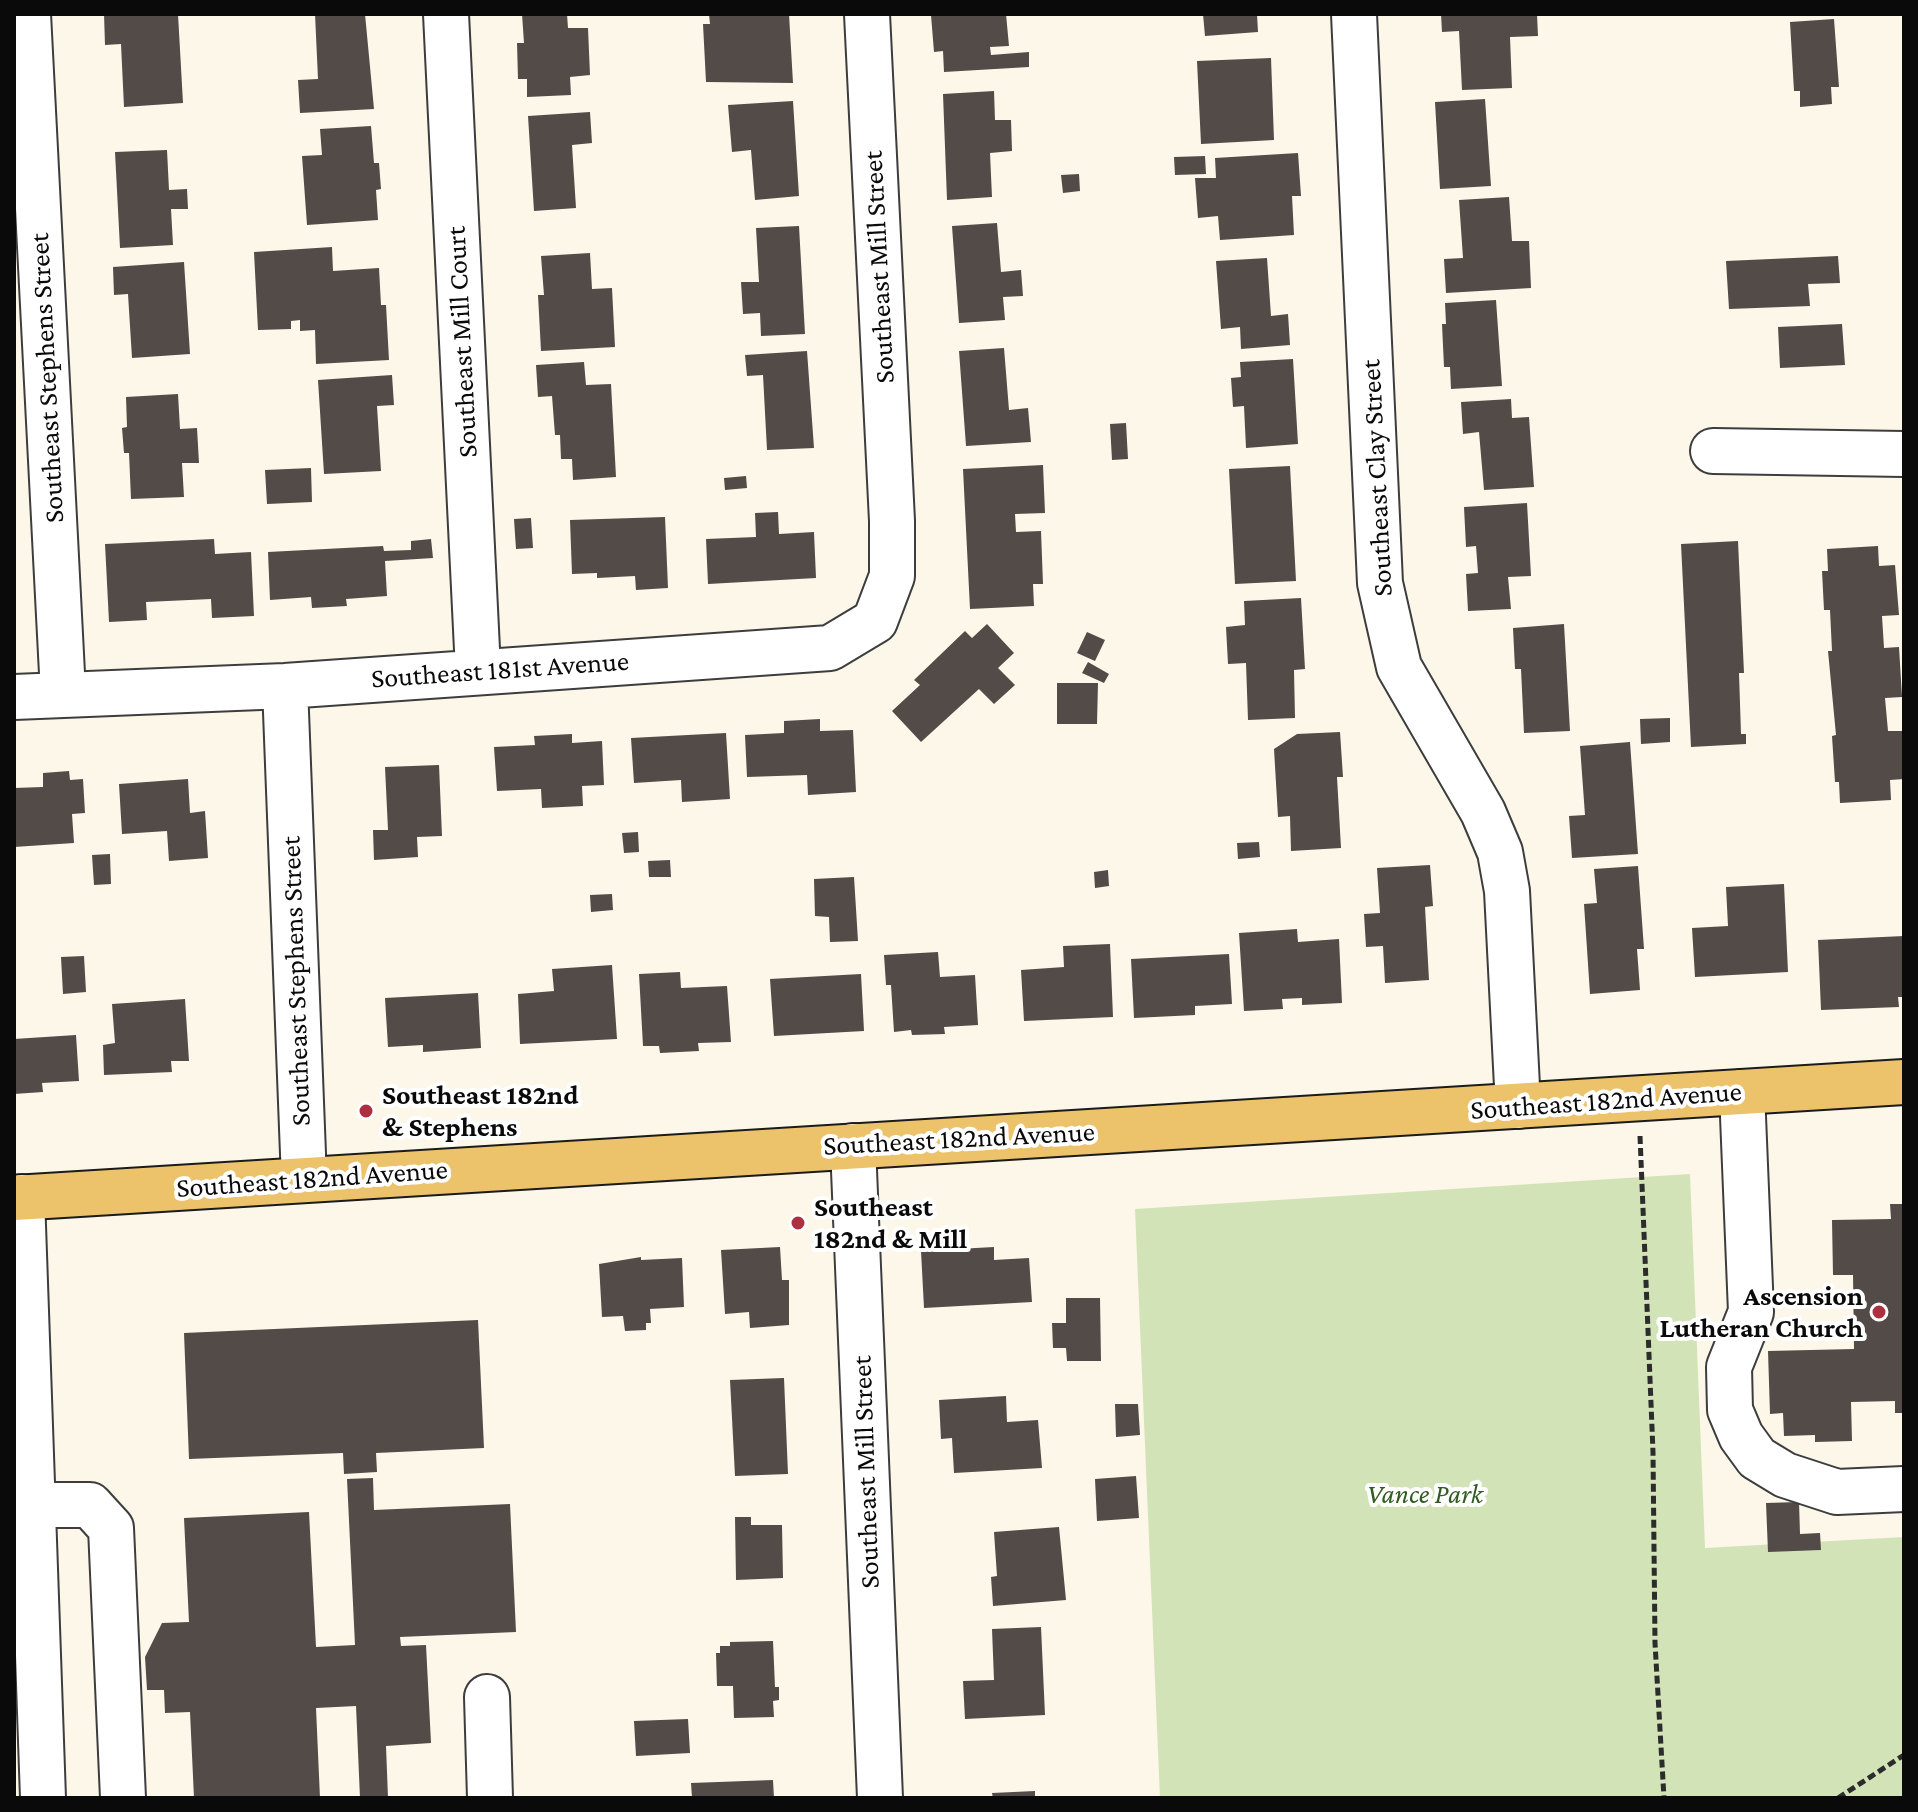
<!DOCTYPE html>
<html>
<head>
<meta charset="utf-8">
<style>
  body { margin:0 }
  #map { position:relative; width:1918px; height:1812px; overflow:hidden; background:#fdf7e9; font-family:"Crimson Pro",serif }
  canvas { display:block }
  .frame { position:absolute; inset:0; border:16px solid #0a0a0a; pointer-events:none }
</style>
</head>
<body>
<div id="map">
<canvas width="1918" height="1812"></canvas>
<div class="frame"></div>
</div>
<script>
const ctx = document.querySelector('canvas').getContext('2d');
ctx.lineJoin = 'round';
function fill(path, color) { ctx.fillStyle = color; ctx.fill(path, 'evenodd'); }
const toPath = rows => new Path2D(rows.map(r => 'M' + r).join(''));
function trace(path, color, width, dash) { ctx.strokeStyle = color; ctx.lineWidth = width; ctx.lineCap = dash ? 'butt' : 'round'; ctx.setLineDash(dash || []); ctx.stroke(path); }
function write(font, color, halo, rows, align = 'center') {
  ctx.font = font + ' "Crimson Pro",serif'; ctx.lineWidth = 8; ctx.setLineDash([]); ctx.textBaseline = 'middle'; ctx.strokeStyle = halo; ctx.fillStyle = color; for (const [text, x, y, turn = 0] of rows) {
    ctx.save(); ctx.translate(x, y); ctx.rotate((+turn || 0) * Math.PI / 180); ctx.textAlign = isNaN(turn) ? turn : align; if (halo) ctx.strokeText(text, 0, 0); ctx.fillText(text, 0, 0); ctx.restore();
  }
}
const green = toPath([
  [1690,1174,1705,1548,1904,1537,1904,1798,1160,1798,1135,1209]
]);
const building = toPath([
  [104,14,178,14,183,103,124,107,121,44,105,45],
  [315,14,365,14,374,109,300,113,298,80,318,79],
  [522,14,567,14,568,28,588,28,590,75,570,77,571,95,527,97,527,79,518,79,517,43,524,43],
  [709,14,789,14,793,83,706,82,703,24,710,24],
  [1006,14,1009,46,990,47,991,55,1029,52,1029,67,944,72,943,51,934,52,931,15],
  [1203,14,1257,14,1258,32,1205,36],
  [1441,14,1537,14,1538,36,1510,37,1512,88,1462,90,1459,31,1442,32],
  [1834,19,1839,87,1831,87,1832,104,1800,107,1800,91,1794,91,1790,22],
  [1271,58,1274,140,1201,144,1197,61],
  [994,91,995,120,1011,120,1012,151,990,153,992,197,947,200,943,94],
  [1485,99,1491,186,1440,189,1435,102],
  [793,101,799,196,755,200,751,150,732,152,728,105],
  [590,112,592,143,572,145,576,208,534,211,528,116],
  [371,126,374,163,379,163,381,189,376,190,378,220,307,225,302,156,322,155,320,129],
  [167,150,169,190,187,189,188,209,171,209,173,245,120,248,115,152],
  [1298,153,1301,196,1292,196,1294,235,1220,240,1218,216,1198,218,1195,178,1216,178,1215,158],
  [1205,156,1206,174,1175,175,1174,157],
  [1079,174,1080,191,1063,193,1061,175],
  [1509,197,1512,241,1529,241,1531,288,1446,293,1444,259,1463,258,1459,200],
  [997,223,1001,272,1021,270,1023,296,1003,297,1005,320,959,323,952,226],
  [799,226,805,334,761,336,760,313,743,314,741,282,759,282,756,228],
  [332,247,333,271,379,268,381,305,386,305,389,360,316,364,315,330,300,331,300,320,291,321,291,329,258,330,254,252],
  [590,253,592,289,612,288,615,347,541,351,538,295,544,295,541,256],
  [1838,256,1840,283,1808,284,1810,306,1729,309,1726,261],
  [1267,258,1271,316,1288,314,1290,345,1241,349,1240,327,1221,329,1216,261],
  [184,262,190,354,132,358,128,294,114,295,113,267],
  [1496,300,1502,386,1451,389,1450,367,1444,367,1442,324,1446,324,1445,303],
  [1842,324,1845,365,1780,368,1778,327],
  [1004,348,1009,410,1028,408,1031,442,966,446,959,351],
  [807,351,814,448,767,450,763,375,747,376,745,355],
  [1293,359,1298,444,1246,448,1244,406,1233,407,1231,378,1241,377,1240,362],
  [584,362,586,385,611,384,616,477,573,480,572,459,561,459,560,435,555,435,552,396,538,397,536,365],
  [392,375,394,405,377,406,381,471,324,474,318,380],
  [178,394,180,429,197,428,199,463,182,463,184,497,131,499,129,453,124,453,122,428,127,427,126,397],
  [1511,399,1512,418,1529,417,1534,487,1484,490,1479,432,1463,434,1461,402],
  [1126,423,1128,459,1112,460,1110,424],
  [1043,465,1045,513,1015,514,1016,532,1041,531,1043,584,1033,584,1034,606,970,609,963,469],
  [1290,466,1296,581,1235,584,1229,469],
  [311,468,312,502,267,504,265,470],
  [746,476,747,488,725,490,724,478],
  [1527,503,1531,576,1508,577,1511,609,1468,611,1466,574,1478,573,1476,546,1466,547,1464,507],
  [778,512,779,534,814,532,816,578,708,584,706,539,756,537,755,513],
  [665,517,668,588,636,590,635,576,597,578,597,573,572,574,570,520],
  [531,518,533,548,516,549,514,519],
  [214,539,215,554,251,552,254,616,212,618,211,599,146,602,147,620,109,622,105,544],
  [431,539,433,558,385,561,387,596,346,599,347,606,312,608,311,597,270,600,268,552,383,546,384,551,411,550,411,541],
  [1738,541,1744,673,1739,673,1741,734,1746,734,1746,744,1691,747,1681,544],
  [1878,546,1879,566,1895,565,1899,615,1882,616,1884,648,1899,647,1902,697,1885,698,1888,731,1903,731,1904,779,1890,780,1891,800,1840,803,1839,782,1835,782,1832,736,1836,735,1828,651,1832,651,1830,610,1824,610,1822,571,1828,571,1827,549],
  [1301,598,1305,669,1294,670,1295,718,1248,720,1246,663,1228,664,1226,627,1245,625,1244,601],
  [987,624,1014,653,998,668,1015,685,994,704,979,689,921,742,892,711,920,685,914,680,965,631,972,638],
  [1564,624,1570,731,1524,733,1521,669,1515,669,1513,628],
  [1087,632,1105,640,1095,661,1077,653],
  [1088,662,1109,674,1104,683,1082,673],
  [1057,683,1098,683,1097,724,1057,724],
  [1670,718,1670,742,1641,744,1640,719],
  [820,719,820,731,853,730,856,792,808,795,807,775,747,777,745,735,784,733,784,721],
  [1340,732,1343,777,1337,777,1341,848,1291,851,1290,816,1278,817,1274,749,1297,734],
  [726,733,730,799,682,802,681,780,634,783,631,738],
  [572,734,572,743,602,741,604,785,582,786,583,806,542,808,541,789,497,791,494,747,535,745,534,736],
  [1630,742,1638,854,1572,858,1569,816,1585,815,1580,746],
  [439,765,442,836,417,837,418,857,374,860,373,830,388,830,385,767],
  [69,771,70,780,83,779,85,813,72,814,74,843,14,847,14,788,43,787,43,773],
  [188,779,190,813,205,811,208,858,169,861,167,831,122,834,119,784],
  [638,832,639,852,624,853,622,833],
  [1259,842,1260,857,1238,859,1237,843],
  [110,854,111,884,94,885,92,855],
  [670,860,671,877,649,877,648,861],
  [1430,865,1433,906,1425,907,1429,980,1385,983,1383,946,1366,947,1364,914,1380,913,1377,868],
  [1638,866,1644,949,1637,949,1640,990,1590,994,1584,904,1597,903,1594,869],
  [1108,870,1109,886,1095,888,1094,872],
  [854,877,858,941,830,942,829,917,815,916,814,879],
  [1784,884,1788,972,1695,977,1692,928,1728,926,1726,887],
  [612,894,613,910,591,912,590,895],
  [1297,929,1298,942,1339,939,1342,1003,1302,1005,1302,998,1282,999,1283,1009,1244,1011,1239,933],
  [1904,936,1904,997,1898,997,1899,1007,1821,1010,1818,940],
  [1110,944,1113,1017,1024,1021,1021,970,1064,967,1063,946],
  [938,952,940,977,975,975,978,1025,944,1027,945,1034,912,1035,911,1030,894,1032,891,985,886,985,884,955],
  [1229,954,1232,1004,1195,1006,1195,1015,1134,1018,1131,959],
  [84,956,86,992,63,994,61,957],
  [612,965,617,1039,520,1044,518,994,554,991,552,969],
  [680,972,681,988,727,986,731,1042,698,1043,699,1051,660,1053,659,1046,643,1046,639,974],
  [861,974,864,1031,774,1036,770,979],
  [478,993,481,1048,423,1052,423,1045,388,1047,385,998],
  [185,999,189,1061,171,1061,172,1072,104,1075,103,1045,115,1043,112,1004],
  [76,1035,79,1081,42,1083,43,1092,14,1094,14,1039],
  [1890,1204,1904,1204,1904,1413,1895,1413,1895,1401,1851,1402,1852,1441,1815,1442,1815,1435,1784,1436,1783,1413,1770,1414,1768,1351,1854,1349,1853,1275,1833,1275,1832,1220,1891,1219],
  [780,1247,782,1280,789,1280,789,1325,750,1328,749,1312,725,1314,721,1250],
  [994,1247,994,1260,1029,1258,1032,1302,924,1308,921,1251],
  [641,1257,641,1260,682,1258,684,1307,650,1309,651,1323,646,1323,646,1330,625,1331,623,1316,602,1317,599,1264],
  [1066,1298,1100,1298,1101,1361,1067,1361,1066,1348,1053,1348,1052,1323,1066,1323],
  [478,1320,484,1448,376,1453,377,1472,344,1474,343,1453,189,1459,184,1333],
  [784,1378,788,1474,735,1476,730,1380],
  [1006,1396,1007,1422,1038,1420,1042,1468,954,1473,952,1438,941,1439,939,1400],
  [1115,1404,1138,1404,1140,1435,1116,1437],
  [1136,1476,1139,1518,1097,1521,1095,1479],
  [373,1478,374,1510,510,1504,516,1632,400,1637,401,1646,426,1645,431,1743,386,1746,388,1798,360,1798,356,1706,316,1708,320,1798,194,1798,190,1712,165,1713,164,1690,147,1690,145,1657,162,1623,189,1622,184,1518,309,1512,316,1647,355,1645,347,1479],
  [1799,1502,1800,1534,1820,1533,1821,1550,1768,1552,1766,1503],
  [735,1517,751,1517,751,1525,782,1525,783,1578,736,1580],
  [1059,1527,1066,1600,993,1606,991,1577,997,1576,994,1532],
  [1041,1627,1045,1715,965,1719,963,1681,994,1680,992,1629],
  [773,1641,775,1687,779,1687,779,1700,773,1701,774,1717,734,1718,733,1686,717,1686,716,1653,720,1653,720,1646,730,1646,730,1642],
  [688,1719,690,1753,636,1756,634,1721],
  [773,1780,774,1798,692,1798,691,1783],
  [1035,1791,1035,1798,993,1798,992,1793]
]);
const path = toPath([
  [1640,1136,1653,1452,1655,1643,1664,1798],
  [1838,1798,1904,1755]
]);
const minor = toPath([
  [28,14,63,693],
  [446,14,478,670],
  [1354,14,1380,583,1399,667,1483,812,1500,852,1507,891,1518,1106],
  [1713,451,1904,454],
  [285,686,304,1180],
  [14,697,285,686,830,648,875,621,892,576,892,521,867,14],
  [1742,1092,1751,1312,1729,1367,1730,1410,1741,1436,1757,1458,1785,1475,1837,1492,1904,1489],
  [853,1146,880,1798],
  [22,1197,43,1798],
  [33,1505,90,1505,111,1528,123,1798],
  [487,1697,490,1798]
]);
const major = toPath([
  [14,1198,1904,1082]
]);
const markers = [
  [366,1111,8,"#ac3040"],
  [798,1223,8,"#ac3040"],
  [1879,1312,8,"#ac3040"]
];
const streetNames = [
  ["Southeast Mill Street",879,267,-93],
  ["Southeast Mill Court",462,342,-93],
  ["Southeast Stephens Street",47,378,-93],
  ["Southeast Clay Street",1377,478,-93],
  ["Southeast 181st Avenue",500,670,-4],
  ["Southeast Stephens Street",296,981,-92],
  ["Southeast 182nd Avenue",1606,1101,-4],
  ["Southeast 182nd Avenue",959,1139,-3],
  ["Southeast 182nd Avenue",312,1179,-4],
  ["Southeast Mill Street",866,1472,-92]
];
const poiNames = [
  ["Southeast 182nd",382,1095],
  ["& Stephens",382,1127],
  ["Southeast",814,1207],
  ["182nd & Mill",814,1239],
  ["Ascension",1863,1296,"right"],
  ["Lutheran Church",1863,1328,"right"]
];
const parkNames = [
  ["Vance Park",1425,1494]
];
fill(green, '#d2e3b7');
fill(building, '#524b48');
trace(minor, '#3d3d3d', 48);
trace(major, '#1b1b1b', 48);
trace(path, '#2c2c2c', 5, [8, 4]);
trace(minor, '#fff', 44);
trace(major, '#ecc26a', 44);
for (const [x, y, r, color] of markers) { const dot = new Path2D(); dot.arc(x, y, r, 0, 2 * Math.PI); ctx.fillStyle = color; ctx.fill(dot); trace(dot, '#fff', 3); }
write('28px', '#0a0a0a', '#fff', streetNames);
write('bold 28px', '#0a0a0a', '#fff', poiNames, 'left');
write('italic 28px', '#325b21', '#fff', parkNames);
</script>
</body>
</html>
